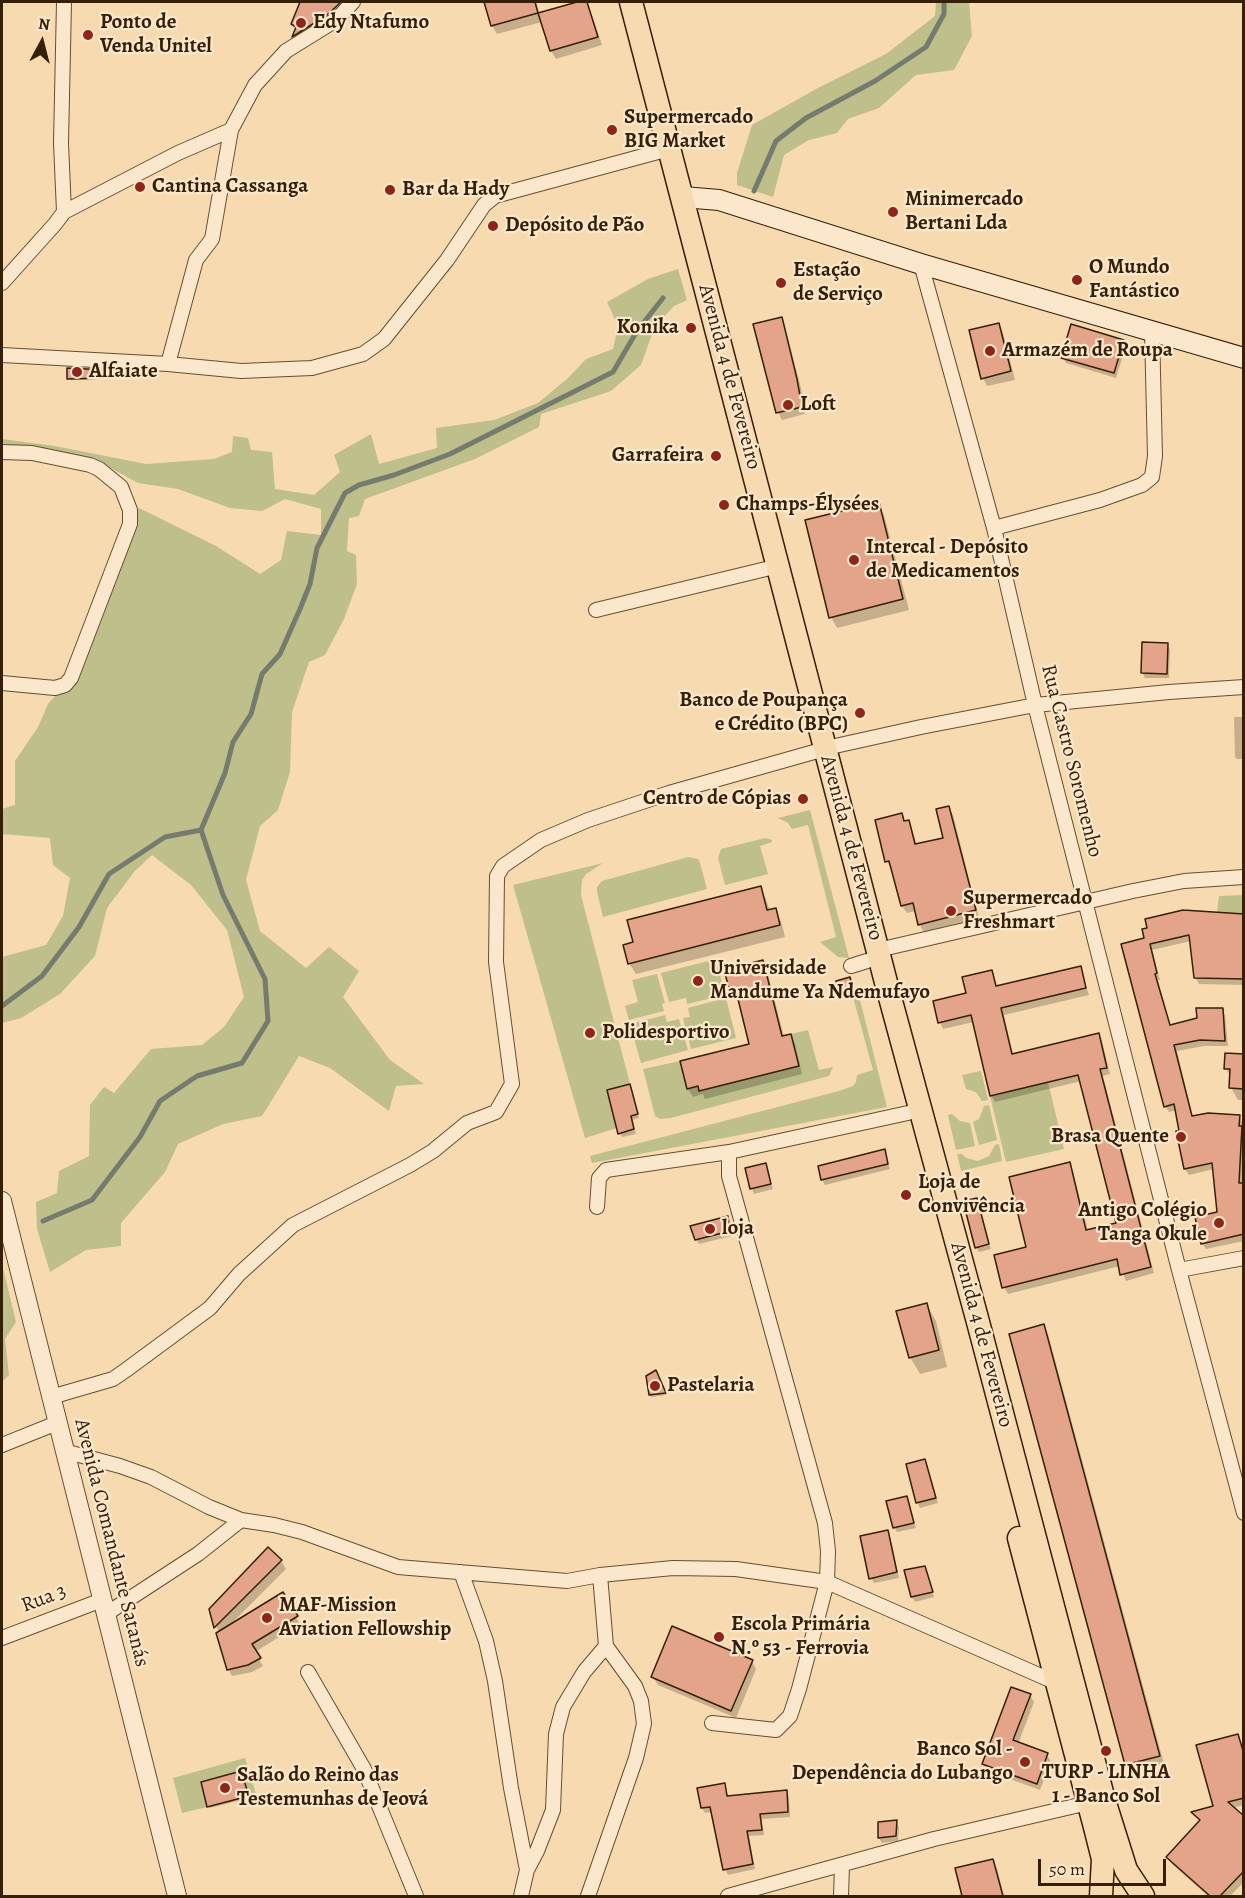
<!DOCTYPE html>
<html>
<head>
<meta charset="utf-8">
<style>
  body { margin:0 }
  #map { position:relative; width:1245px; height:1898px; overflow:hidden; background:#f8dab0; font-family:Alegreya,serif }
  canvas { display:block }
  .frame { position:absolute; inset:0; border:3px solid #361f07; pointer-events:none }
  .north { position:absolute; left:12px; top:12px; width:60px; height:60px; -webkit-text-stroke:4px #fae7cc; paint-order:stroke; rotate:7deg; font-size:16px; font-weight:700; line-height:24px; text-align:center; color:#361f07 }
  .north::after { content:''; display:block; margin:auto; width:21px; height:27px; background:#361f07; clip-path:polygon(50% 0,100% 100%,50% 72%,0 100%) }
  .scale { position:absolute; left:1038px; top:1859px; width:128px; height:27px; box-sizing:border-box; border:3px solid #361f07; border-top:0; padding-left:8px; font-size:18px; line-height:21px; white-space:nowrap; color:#361f07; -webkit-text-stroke:4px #fae7cc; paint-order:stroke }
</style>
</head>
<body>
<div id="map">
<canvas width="1245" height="1898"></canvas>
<div class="frame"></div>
<div class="north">N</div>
<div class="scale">50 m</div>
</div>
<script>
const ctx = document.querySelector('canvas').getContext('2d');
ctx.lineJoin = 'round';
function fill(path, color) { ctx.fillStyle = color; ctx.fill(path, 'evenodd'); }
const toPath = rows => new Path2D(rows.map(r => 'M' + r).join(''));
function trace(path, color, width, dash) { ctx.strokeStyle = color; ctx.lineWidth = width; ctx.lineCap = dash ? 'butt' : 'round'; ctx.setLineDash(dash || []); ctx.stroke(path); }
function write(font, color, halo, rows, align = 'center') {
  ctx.font = font + ' Alegreya,serif'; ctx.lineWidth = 4.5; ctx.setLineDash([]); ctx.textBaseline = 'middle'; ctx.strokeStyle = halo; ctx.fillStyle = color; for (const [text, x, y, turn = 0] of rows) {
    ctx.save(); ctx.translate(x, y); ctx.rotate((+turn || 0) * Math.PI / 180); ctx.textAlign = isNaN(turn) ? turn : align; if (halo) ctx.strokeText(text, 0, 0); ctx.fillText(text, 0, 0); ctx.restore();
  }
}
const green = toPath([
  [936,2,969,2,972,36,954,70,916,75,879,108,848,119,837,133,809,140,784,155,773,197,737,185,737,173,752,125,816,89,886,54,935,16],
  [678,269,687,300,674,306,661,320,651,337,641,365,611,391,541,414,539,427,475,459,365,499,359,516,349,518,347,551,356,555,357,584,344,619,325,655,309,662,292,712,290,772,278,810,260,826,246,880,260,931,306,968,329,947,359,971,343,997,390,1060,424,1084,396,1086,389,1111,330,1068,299,1056,262,1116,223,1124,178,1144,165,1172,121,1223,121,1246,86,1250,50,1272,37,1229,36,1202,57,1193,59,1171,89,1156,90,1105,104,1087,114,1093,151,1049,202,1045,224,1027,244,997,227,930,191,885,152,855,134,872,107,908,95,956,60,994,21,1018,2,1023,2,957,46,945,63,916,70,878,53,865,50,838,2,834,2,809,15,805,15,761,38,727,48,704,65,685,130,524,139,508,216,546,260,574,281,560,287,531,321,535,321,509,285,499,262,511,230,508,178,489,138,483,107,466,2,452,2,439,55,446,146,464,214,459,232,452,233,436,248,438,251,450,272,452,275,489,314,495,340,472,334,455,371,434,379,464,437,448,436,428,494,420,538,403,567,379,586,359,613,349,618,326,607,302,648,279],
  [810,810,849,958,838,957,820,942,836,937,808,825,792,829,788,823,778,818],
  [765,838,772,840,772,842,760,846,768,874,725,885,718,858,721,849],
  [688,857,698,859,700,863,707,889,603,917,597,892,597,887,602,881],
  [603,863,586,874,582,880,581,895,630,1084,607,1090,617,1128,585,1138,513,885],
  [1243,895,1243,914,1217,912,1219,896],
  [716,959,725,995,687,1004,686,998,669,1002,661,973],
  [657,974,665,1003,662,1004,664,1011,629,1020,625,1006,638,1002,632,980],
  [859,996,887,1107,592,1163,590,1156,839,1091,853,1086,856,1082,857,1075,873,1070,853,997],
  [726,998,736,1038,691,1049,683,1018,690,1017,688,1008],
  [665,1015,667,1022,679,1019,688,1050,641,1063,630,1024],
  [808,1030,819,1070,833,1067,829,1076,671,1118,660,1119,655,1116,643,1069,680,1061,687,1089,698,1086,699,1091,799,1066,791,1034],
  [981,1071,988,1100,982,1101,976,1092,966,1089,962,1075],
  [1048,1082,1064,1149,1006,1162,990,1096],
  [989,1105,997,1140,979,1145,973,1122,979,1119,984,1106],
  [952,1114,960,1121,970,1123,975,1146,956,1150,948,1115],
  [999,1144,1002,1161,961,1171,957,1154,962,1154,966,1158,978,1161,989,1156,995,1145],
  [2,1264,16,1322,5,1339,9,1375,2,1382],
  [245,1758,256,1794,249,1796,241,1771,201,1781,207,1807,182,1813,173,1778]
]);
const shadow = toPath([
  [301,2,344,2,346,4,296,41,294,37,296,30,293,24],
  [485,2,536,2,540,15,586,2,590,9,602,45,556,59,551,51,542,22,497,34,492,26],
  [781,319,785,327,801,388,805,414,782,420,778,412],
  [999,325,1003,333,1015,380,987,386,983,378],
  [1123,341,1126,346,1116,378,1066,363,1063,358],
  [106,371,107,379,70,380,69,378],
  [878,504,884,515,909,610,837,628,831,617],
  [1167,644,1170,650,1169,678,1145,678,1142,672],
  [1234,717,1244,717,1244,759,1237,759,1235,757],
  [949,808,953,815,979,918,924,932,919,924,916,911,907,913,902,906,891,869,887,861,901,815,912,829,917,845,945,839],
  [760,888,766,899,770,911,775,910,781,921,785,937,636,974,629,963],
  [1244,916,1244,985,1199,984,1195,977,1191,941,1152,950,1160,980,1158,980,1170,1026,1199,1019,1222,1009,1225,1015,1228,1046,1204,1046,1177,1051,1193,1118,1239,1116,1242,1122,1244,1241,1206,1249,1202,1243,1219,1213,1214,1169,1189,1175,1185,1169,1177,1110,1169,1112,1165,1106,1122,945],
  [763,962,767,970,784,1037,790,1036,795,1044,802,1074,705,1099,703,1094,693,1097,688,1089,751,1045,740,999,736,1000,732,992],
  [1080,968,1089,995,1004,1015,1013,1055,1098,1035,1102,1041,1110,1074,1103,1076,1154,1273,1126,1281,1120,1266,1008,1294,1004,1287,1028,1248,1069,1164,1073,1171,1088,1231,1118,1224,1081,1081,995,1102,991,1095,974,1022,943,1029,940,1022,991,971,997,987],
  [850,981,854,996,844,999,838,982],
  [1244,1055,1244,1100,1238,1100,1231,1088,1232,1074,1229,1074,1226,1069],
  [630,1086,639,1118,632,1120,636,1134,622,1137,620,1133],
  [884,1151,890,1169,825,1185,822,1180,819,1167],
  [765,1164,773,1189,754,1194,752,1189],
  [976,1199,991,1249,979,1252,976,1247],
  [727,1218,732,1236,699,1244,696,1239],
  [926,1304,936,1321,947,1367,920,1374,910,1357],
  [1043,1326,1048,1334,1164,1764,1131,1773,1126,1765,1011,1335],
  [656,1372,666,1395,651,1397,650,1395],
  [924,1461,938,1503,920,1508,917,1502],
  [906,1498,916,1528,897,1532,894,1527],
  [887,1531,890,1536,899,1578,874,1583,871,1578],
  [281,1561,286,1569,231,1624,282,1594,300,1624,255,1652,263,1666,252,1672,232,1676,228,1669,219,1633,210,1609],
  [925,1567,934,1597,915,1602,912,1597],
  [752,1661,756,1669,736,1718,658,1685,653,1677],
  [1030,1695,1034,1702,1018,1744,1047,1755,1051,1762,1040,1790,988,1771,984,1764],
  [1237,1735,1244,1751,1244,1805,1233,1808,1244,1818,1244,1882,1230,1896,1208,1896,1172,1864,1168,1857,1200,1822,1193,1813,1215,1807],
  [242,1775,249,1798,210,1808,209,1806],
  [724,1785,729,1797,786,1792,789,1797,790,1817,762,1819,764,1835,749,1836,755,1869,728,1875,725,1869,713,1812,705,1813,702,1808],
  [896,1822,899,1827,898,1841,882,1843,879,1838],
  [993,1860,997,1869,1004,1896,963,1896,956,1869]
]);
const stream = toPath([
  [754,191,776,141,806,118,875,81,926,47,944,14,944,2],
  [2,1006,42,976,79,927,109,874,165,837,201,830],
  [43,1221,92,1200,140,1137,160,1101,197,1076,242,1063,268,1021,265,979,223,895,201,830,225,773,233,742,251,714,262,674,280,654,300,609,310,584,317,548,345,493,359,485,394,475,450,454,613,372,637,331,663,298]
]);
const building = toPath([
  [300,2,341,2,327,15,292,37,296,27,291,24,300,2],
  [484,2,535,2,538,13,491,26,484,2],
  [577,2,587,2,598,37,550,51,538,13,577,2],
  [782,317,797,379,802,407,776,413,753,324,782,317],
  [999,323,1011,371,981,379,969,330,999,323],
  [1071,324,1124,340,1114,373,1061,358,1071,324],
  [67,368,107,370,107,378,67,379,67,368],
  [879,502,903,599,829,618,805,520,879,502],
  [1142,642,1168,643,1167,674,1141,673,1142,642],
  [949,806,976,910,918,925,913,903,901,906,889,861,885,862,875,820,902,813,904,821,909,820,915,844,943,838,936,809,949,806],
  [761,886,767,910,776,908,780,925,628,964,623,945,633,942,627,920,761,886],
  [1183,910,1244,914,1244,979,1194,978,1189,935,1150,944,1157,973,1155,974,1170,1025,1197,1018,1196,1008,1223,1008,1225,1041,1200,1040,1174,1045,1192,1116,1208,1113,1240,1115,1239,1126,1242,1126,1239,1183,1244,1183,1244,1234,1201,1244,1195,1217,1217,1212,1212,1163,1184,1169,1176,1131,1179,1131,1174,1104,1164,1107,1121,944,1144,938,1142,929,1147,928,1145,919,1183,910],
  [763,960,782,1036,791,1034,799,1066,699,1091,698,1086,687,1089,680,1061,749,1044,736,991,730,992,724,970,763,960],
  [1081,966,1086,988,1001,1008,1012,1054,1099,1033,1107,1068,1100,1069,1151,1267,1120,1275,1117,1259,1002,1288,994,1255,1026,1247,1009,1177,1070,1162,1086,1230,1116,1223,1078,1075,990,1096,971,1015,938,1023,933,1001,966,993,962,977,992,970,996,986,1081,966],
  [850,977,854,993,841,997,836,981,850,977],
  [1225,1053,1244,1054,1244,1089,1229,1088,1230,1069,1224,1069,1225,1053],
  [630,1084,638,1114,631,1116,634,1129,618,1134,607,1090,630,1084],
  [885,1149,888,1164,821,1180,818,1166,885,1149],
  [766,1163,771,1184,750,1189,745,1168,766,1163],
  [977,1198,989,1244,975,1248,963,1201,977,1198],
  [728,1216,730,1231,695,1240,690,1226,728,1216],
  [927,1303,939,1350,909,1358,896,1311,927,1303],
  [1044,1324,1160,1756,1125,1765,1009,1334,1044,1324],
  [656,1370,666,1393,649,1395,646,1376,656,1370],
  [925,1459,936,1498,916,1503,906,1464,925,1459],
  [907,1496,914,1523,893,1528,886,1501,907,1496],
  [888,1530,897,1572,869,1579,860,1536,888,1530],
  [268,1547,282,1560,214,1628,209,1609,268,1547],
  [925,1566,933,1592,911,1597,904,1570,925,1566],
  [283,1592,298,1616,252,1644,261,1658,248,1665,227,1670,216,1633,283,1592],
  [672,1626,753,1660,731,1711,651,1677,672,1626],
  [1011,1687,1031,1694,1013,1740,1048,1753,1037,1784,982,1764,1011,1687],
  [1238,1734,1244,1754,1244,1798,1228,1802,1244,1816,1244,1871,1220,1896,1210,1896,1166,1857,1200,1820,1191,1812,1213,1806,1196,1745,1238,1734],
  [241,1771,249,1796,207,1807,201,1782,241,1771],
  [725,1783,727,1796,787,1790,788,1812,760,1814,762,1830,747,1831,753,1864,723,1870,710,1807,701,1808,697,1788,725,1783],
  [897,1820,896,1836,878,1838,878,1822,897,1820],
  [993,1859,1003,1896,962,1896,955,1868,993,1859]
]);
const minor = toPath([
  [64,2,61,143,64,212],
  [921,264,994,528,1035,705,1179,1270,1244,1513],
  [2,283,55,224,64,212,178,153,231,130,255,85,276,62,286,51,336,20,353,2],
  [2,355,168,364,241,371,312,368,363,354,384,339,447,260,484,205,495,196,658,152],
  [168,364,196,260,212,239,231,130],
  [2,452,32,453,90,465,99,469,121,487,130,510,130,524,71,678,65,685,55,688,2,683],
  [994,528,1100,500,1142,485,1152,477,1155,456,1152,331],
  [596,610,766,569],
  [826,748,921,727,1035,705,1169,692,1244,687],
  [878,950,1133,891,1184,881,1244,877],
  [851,966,867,961],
  [597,1207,599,1178,606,1170,729,1152,908,1113],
  [1179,1270,1244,1258],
  [51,1397,113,1379,126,1370,210,1308,239,1274,293,1225,410,1165,433,1151,467,1123,496,1112,512,1084,496,962,497,876,503,866,541,840,588,820,669,793,814,752],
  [2,1445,57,1423],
  [64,1451,120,1466,151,1477,209,1507,241,1520,274,1525,302,1532,398,1567,567,1581,600,1575,673,1568,736,1569,827,1582,1057,1683],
  [461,1572,486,1641,495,1681,511,1788,527,1870],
  [106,1614,198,1554,241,1520],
  [2,1638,102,1600],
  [308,1672,364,1769,416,1896],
  [712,1723,776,1730,790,1716,799,1689,827,1582,828,1551,825,1523,729,1176,729,1152],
  [521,1896,527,1870,537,1851,553,1810,556,1734,563,1707,584,1672,606,1646],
  [588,1896,636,1758,644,1724,641,1701,635,1686,606,1646,600,1575],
  [728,1896,934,1839,1088,1803],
  [841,1896,842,1865]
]);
const tertiary = toPath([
  [2,1201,177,1896]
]);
const secondary = toPath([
  [683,197,719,200,921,264,1244,358]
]);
const primary = toPath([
  [631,2,888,990,978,1322,1104,1800,1126,1870,1143,1896],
  [1019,1538,1096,1831,1103,1859,1101,1896]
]);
const markers = [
  [301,23,6,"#8f2418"],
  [88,35,6,"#8f2418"],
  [612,130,6,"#8f2418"],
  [140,187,6,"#8f2418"],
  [390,190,6,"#8f2418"],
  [893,212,6,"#8f2418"],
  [493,226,6,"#8f2418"],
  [1077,280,6,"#8f2418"],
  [781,283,6,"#8f2418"],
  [691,328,6,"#8f2418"],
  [990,351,6,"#8f2418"],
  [77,372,6,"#8f2418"],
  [788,405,6,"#8f2418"],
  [716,456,6,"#8f2418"],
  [724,505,6,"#8f2418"],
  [854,560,6,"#8f2418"],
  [860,713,6,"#8f2418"],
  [803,799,6,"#8f2418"],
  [951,911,6,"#8f2418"],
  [698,981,6,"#8f2418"],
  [590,1033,6,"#8f2418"],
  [1181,1137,6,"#8f2418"],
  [906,1195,6,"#8f2418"],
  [1219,1223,6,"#8f2418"],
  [710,1229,6,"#8f2418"],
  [655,1386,6,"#8f2418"],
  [267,1618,6,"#8f2418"],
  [719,1637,6,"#8f2418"],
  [1106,1751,6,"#8f2418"],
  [1025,1762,6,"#8f2418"],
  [225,1788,6,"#8f2418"]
];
const poiNames = [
  ["Ponto de",100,23],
  ["Venda Unitel",100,47],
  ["Edy Ntafumo",313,23],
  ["Supermercado",624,118],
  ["BIG Market",624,142],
  ["Cantina Cassanga",152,187],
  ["Bar da Hady",402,190],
  ["Minimercado",905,200],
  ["Bertani Lda",905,224],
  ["Depósito de Pão",505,226],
  ["O Mundo",1089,268],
  ["Fantástico",1089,292],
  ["Estação",793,271],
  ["de Serviço",793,295],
  ["Konika",679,328,"right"],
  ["Armazém de Roupa",1002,351],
  ["Alfaiate",89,372],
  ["Loft",800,405],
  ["Garrafeira",704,456,"right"],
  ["Champs-Élysées",736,505],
  ["Intercal - Depósito",866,548],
  ["de Medicamentos",866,572],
  ["Banco de Poupança",848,701,"right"],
  ["e Crédito (BPC)",848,725,"right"],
  ["Centro de Cópias",791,799,"right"],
  ["Supermercado",963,899],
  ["Freshmart",963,923],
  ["Universidade",710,969],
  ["Mandume Ya Ndemufayo",710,993],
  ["Polidesportivo",602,1033],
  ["Brasa Quente",1169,1137,"right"],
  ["Loja de",918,1183],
  ["Convivência",918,1207],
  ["Antigo Colégio",1207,1211,"right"],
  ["Tanga Okule",1207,1235,"right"],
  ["loja",722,1229],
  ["Pastelaria",667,1386],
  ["MAF-Mission",279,1606],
  ["Aviation Fellowship",279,1630],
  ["Escola Primária",731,1625],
  ["N.º 53 - Ferrovia",731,1649],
  ["Banco Sol -",1013,1750,"right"],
  ["Dependência do Lubango",1013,1774,"right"],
  ["TURP - LINHA",1106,1773,"center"],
  ["1 - Banco Sol",1106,1797,"center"],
  ["Salão do Reino das",237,1776],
  ["Testemunhas de Jeová",237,1800]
];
const streetNames = [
  ["Avenida 4 de Fevereiro",729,377,75],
  ["Rua Castro Soromenho",1071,761,76],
  ["Avenida 4 de Fevereiro",851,848,75],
  ["Avenida 4 de Fevereiro",981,1335,75],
  ["Avenida Comandante Satanás",111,1543,76],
  ["Rua 3",44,1599,-21]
];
fill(green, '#bebf8b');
fill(shadow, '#0003');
trace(stream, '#757c6e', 5);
fill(building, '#e4a489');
trace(building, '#361f07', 1.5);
trace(minor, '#664e31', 16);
trace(tertiary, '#664e31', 20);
trace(secondary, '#361f07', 22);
trace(primary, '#361f07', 25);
trace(minor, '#fae7cc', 14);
trace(tertiary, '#fae7cc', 18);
trace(secondary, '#fae7cc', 20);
trace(primary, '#f8dab0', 22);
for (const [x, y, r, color] of markers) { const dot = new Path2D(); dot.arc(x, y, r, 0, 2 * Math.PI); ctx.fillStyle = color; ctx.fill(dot); trace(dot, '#fae7cc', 2); }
write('bold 21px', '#361f07', '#fae7cc', poiNames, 'left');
write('21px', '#361f07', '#fae7cc', streetNames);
</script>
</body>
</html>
